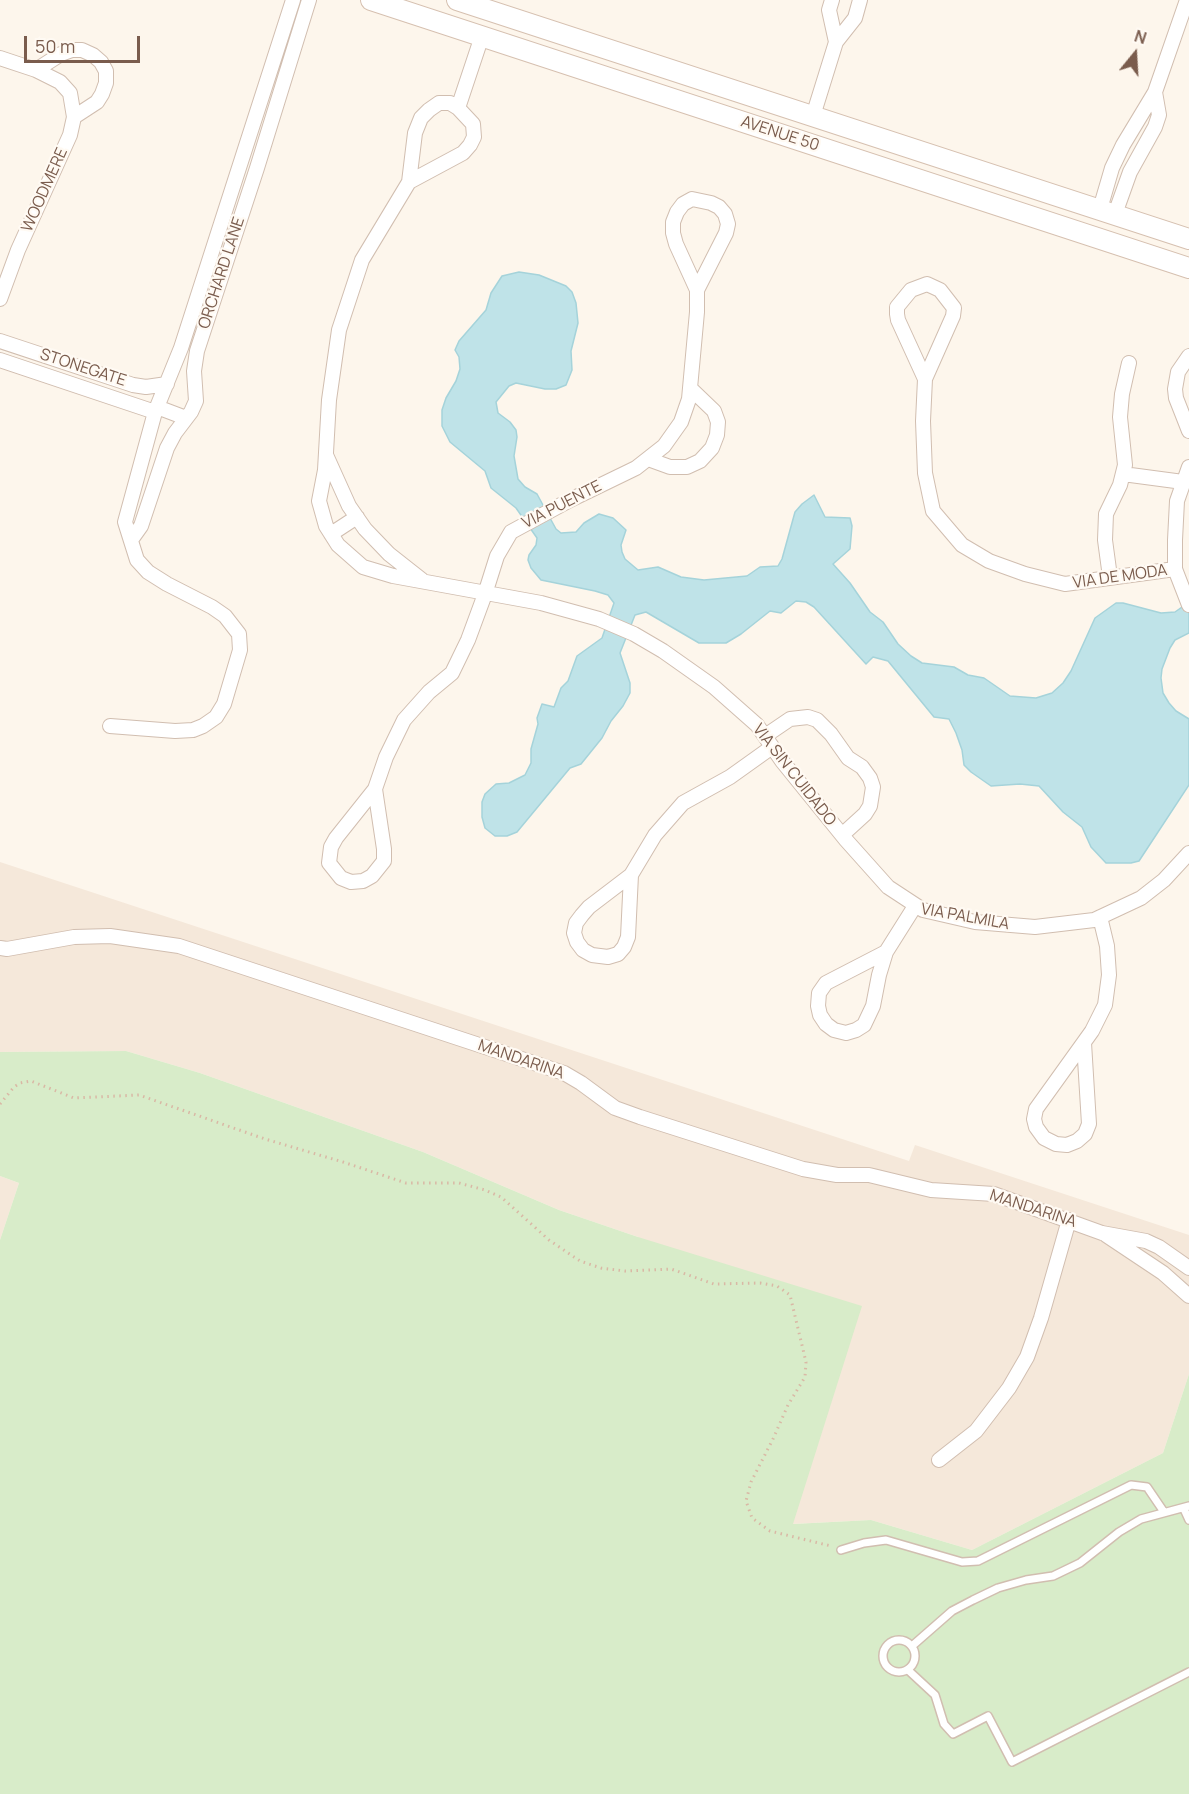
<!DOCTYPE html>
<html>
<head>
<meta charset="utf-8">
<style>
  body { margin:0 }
  #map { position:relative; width:1189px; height:1794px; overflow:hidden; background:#fdf6ec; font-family:Manrope,sans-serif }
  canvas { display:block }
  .north { position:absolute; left:1105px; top:24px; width:60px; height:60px; -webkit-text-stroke:4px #fffaf3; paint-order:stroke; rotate:18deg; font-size:16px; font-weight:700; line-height:24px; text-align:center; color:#7a5c4d }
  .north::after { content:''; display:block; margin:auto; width:21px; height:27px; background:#7a5c4d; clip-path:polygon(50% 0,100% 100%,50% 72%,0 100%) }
  .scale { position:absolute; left:24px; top:36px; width:116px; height:27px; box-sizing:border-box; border:3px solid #7a5c4d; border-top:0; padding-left:8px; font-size:18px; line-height:21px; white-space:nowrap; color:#7a5c4d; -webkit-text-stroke:4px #fffaf3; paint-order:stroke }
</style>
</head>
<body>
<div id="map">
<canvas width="1189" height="1794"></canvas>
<div class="north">N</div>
<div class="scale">50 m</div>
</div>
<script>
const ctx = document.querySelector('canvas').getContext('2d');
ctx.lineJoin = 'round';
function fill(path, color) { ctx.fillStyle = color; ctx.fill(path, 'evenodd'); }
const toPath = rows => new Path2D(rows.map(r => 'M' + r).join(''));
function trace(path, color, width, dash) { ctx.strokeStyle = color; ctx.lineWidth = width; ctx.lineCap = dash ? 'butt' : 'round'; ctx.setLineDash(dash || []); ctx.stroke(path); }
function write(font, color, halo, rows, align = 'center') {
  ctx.font = font + ' Manrope,sans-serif'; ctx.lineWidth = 4.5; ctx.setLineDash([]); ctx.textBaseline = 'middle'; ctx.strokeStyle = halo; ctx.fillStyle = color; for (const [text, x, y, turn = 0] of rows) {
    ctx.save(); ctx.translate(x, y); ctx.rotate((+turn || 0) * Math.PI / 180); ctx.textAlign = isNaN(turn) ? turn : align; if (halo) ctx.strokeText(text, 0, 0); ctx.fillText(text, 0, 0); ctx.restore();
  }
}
const residential = toPath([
  [0,862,909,1161,915,1145,1189,1235,1189,1374,1163,1453,972,1550,871,1520,792,1524,638,1237,559,1210,423,1152,200,1073,126,1051,0,1052],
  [0,1176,19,1183,0,1240]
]);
const green = toPath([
  [126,1051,200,1073,423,1152,559,1210,638,1237,862,1306,793,1524,871,1520,972,1550,1163,1453,1189,1374,1189,1794,0,1794,0,1240,19,1183,0,1176,0,1052]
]);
const water = toPath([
  [519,272,539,275,566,286,572,292,576,303,578,323,571,351,572,370,566,385,556,389,545,389,516,383,509,386,496,402,498,413,510,422,516,430,517,437,514,456,518,479,525,487,537,494,556,529,561,533,576,532,584,523,599,514,613,518,626,530,621,545,622,552,625,559,638,570,658,567,681,577,704,580,747,576,760,567,778,566,782,559,795,512,802,504,814,495,825,517,850,518,852,526,850,549,833,564,850,583,870,612,883,622,898,644,911,656,922,663,954,667,968,675,984,678,1010,696,1036,698,1052,693,1063,683,1071,671,1095,618,1116,603,1123,603,1161,613,1175,612,1189,602,1189,633,1175,640,1170,648,1162,669,1161,678,1163,693,1169,703,1176,711,1189,719,1189,785,1139,861,1131,863,1106,863,1091,847,1082,827,1063,812,1039,786,1020,784,991,786,971,772,964,765,962,750,956,733,949,719,934,717,888,661,873,657,866,664,814,607,806,602,796,601,781,613,770,611,741,634,726,643,699,643,646,612,635,615,620,653,630,683,630,693,623,706,611,721,602,738,581,764,570,768,517,832,507,836,495,836,485,828,482,817,482,802,485,794,496,784,509,783,525,775,531,763,531,749,538,724,537,718,542,704,554,707,561,688,568,681,577,656,602,638,614,603,608,595,595,591,541,580,531,568,528,560,529,555,536,545,537,538,516,508,491,488,485,471,450,442,442,426,442,410,446,398,456,381,460,369,459,357,455,350,459,341,486,310,491,293,502,276,519,272]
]);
const path = toPath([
  [0,1104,14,1087,20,1083,31,1081,74,1098,139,1095,265,1139,343,1162,406,1183,459,1183,485,1190,501,1197,549,1240,580,1261,601,1268,625,1271,671,1269,714,1284,760,1283,777,1286,790,1295,806,1362,805,1377,788,1405,773,1439,751,1482,746,1501,752,1518,770,1531,831,1546]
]);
const lane = toPath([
  [1184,1509,1189,1520],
  [841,1550,864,1543,886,1540,962,1562,978,1561,1131,1485,1147,1487,1164,1512],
  '883 1656a16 16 0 1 1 32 0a16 16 0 1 1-32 0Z',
  [912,1646,952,1611,973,1600,998,1588,1026,1580,1053,1576,1080,1563,1119,1532,1141,1519,1189,1506],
  [908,1670,935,1695,944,1724,953,1734,988,1716,1012,1762,1189,1672]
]);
const street = toPath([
  [832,0,829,10,836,42],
  [0,58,36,70,60,82,70,93,74,117,70,135,18,250,0,299],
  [36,70,61,54,72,50,82,50,93,55,101,62,106,71,106,83,102,94,97,102,74,117],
  [458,108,482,36],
  [813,116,836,42,855,18,860,0],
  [409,182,463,153,470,145,474,137,473,124,458,108,450,103,439,103,429,110,421,118,415,133,409,182,362,260,339,330,329,400,325,470,319,501,326,526,338,545,363,567,393,576,541,603,599,619,634,634,663,651,714,687,757,725,782,761,846,840,888,887,923,910,975,922,1035,927,1094,920,1141,898,1164,880,1189,853],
  [1100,209,1112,168,1123,145,1155,92,1187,0],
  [1115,214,1130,172,1155,127,1159,115,1155,92],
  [0,341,133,385,146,387,167,384],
  [1189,356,1178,372,1175,389,1176,398,1189,431],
  [0,360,155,412],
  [925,379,898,320,897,314,897,307,911,290,927,284,940,290,954,308,953,316,925,379,923,421,925,473,933,511,962,545,989,561,1025,574,1065,584,1175,569],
  [157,407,186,418],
  [326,455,349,506,365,529,389,554,422,580],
  [648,459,670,467,687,467,700,461,712,448,717,435,718,422,714,411,690,388],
  [1189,467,1177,501,1175,540,1175,569,1189,605],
  [1123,474,1183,482],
  [331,534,357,517],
  [131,540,141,526,167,448,175,433,191,412,196,401,194,371,197,351,257,168,309,0],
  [1110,577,1105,540,1106,514,1120,485,1125,465,1120,417,1122,394,1129,363],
  [110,726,175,731,193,730,203,726,216,717,224,704,240,650,239,634,225,616,212,607,167,584,148,572,137,560,125,522,155,412,181,348,293,0],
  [765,736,790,719,808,717,817,720,831,734,848,758,862,767,870,778,873,787,870,806,865,814,842,835],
  [375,789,384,849,384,861,372,876,363,881,351,882,341,878,329,863,331,847,336,838,375,789,386,757,404,720,429,692,452,673,468,640,485,594,497,556,511,532,570,500,636,468,664,446,681,422,689,399,697,312,697,290,676,244,673,233,673,222,677,212,683,204,692,199,711,203,719,207,725,214,728,224,726,233,697,290],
  [631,875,628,937,624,947,618,954,608,957,592,955,583,950,577,942,574,933,576,923,582,915,589,907,631,875,655,835,683,803,730,777,772,747],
  [0,948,7,949,74,937,110,936,179,946,564,1073,581,1083,615,1108,640,1117,803,1169,837,1175,869,1175,931,1190,994,1194,1102,1233,1146,1241,1159,1247,1189,1268],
  [886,952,826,983,819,993,818,1006,820,1015,826,1024,834,1030,846,1033,856,1030,864,1025,873,1006,879,975,886,952,915,906],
  [1084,1043,1089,1124,1085,1134,1077,1141,1067,1145,1056,1144,1044,1138,1036,1127,1034,1119,1036,1109,1092,1031,1105,1005,1109,975,1107,946,1100,917],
  [1106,1235,1163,1273,1189,1296],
  [939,1460,976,1431,1009,1388,1027,1357,1041,1318,1069,1220]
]);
const secondary = toPath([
  [371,0,1189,268],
  [457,0,1189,239]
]);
const streetNames = [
  ["AVENUE 50",780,134,18],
  ["WOODMERE",45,190,-66],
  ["ORCHARD LANE",222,273,-72],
  ["STONEGATE",83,368,18],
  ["VIA PUENTE",562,505,-27],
  ["VIA DE MODA",1120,577,-8],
  ["VIA SIN CUIDADO",794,775,52],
  ["VIA PALMILA",965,917,10],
  ["MANDARINA",521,1060,19],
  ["MANDARINA",1033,1209,18]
];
fill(residential, '#f5e8da');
fill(green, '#d8ecc9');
fill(water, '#bfe3e8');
trace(water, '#a5d3da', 1.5);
trace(lane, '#d1beb0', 10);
trace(street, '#d1beb0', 16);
trace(secondary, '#d6c0b0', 22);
trace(path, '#d9b8a5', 3, [1.5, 4.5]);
trace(lane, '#fff', 7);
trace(street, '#fff', 14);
trace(secondary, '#fff', 20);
write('16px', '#7a5c4d', '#fffaf3', streetNames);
</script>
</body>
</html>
